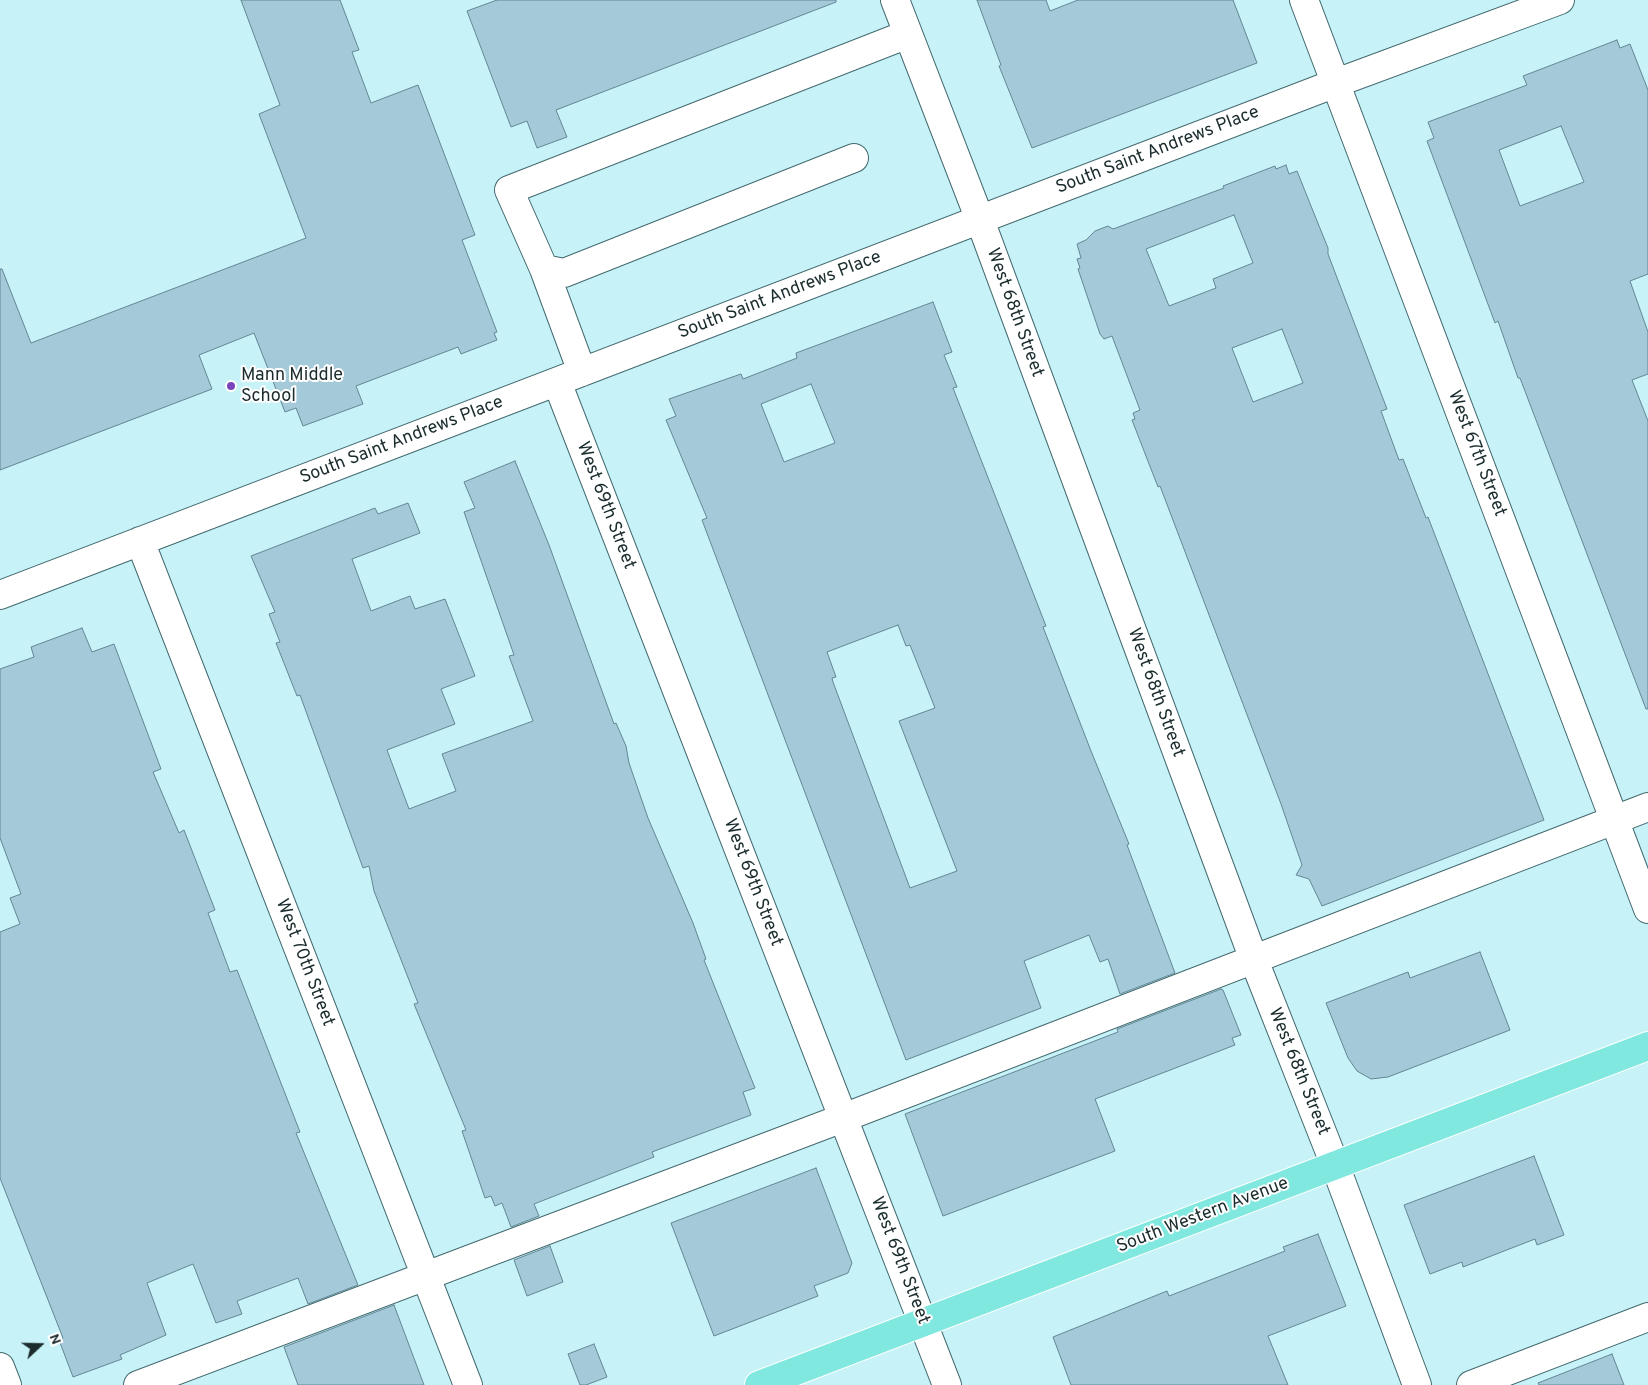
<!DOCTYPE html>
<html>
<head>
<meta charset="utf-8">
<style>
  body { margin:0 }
  #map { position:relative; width:1648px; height:1385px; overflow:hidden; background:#c7f3f8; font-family:Overpass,sans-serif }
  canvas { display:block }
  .north { position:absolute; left:15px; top:1320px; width:50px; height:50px; -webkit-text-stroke:4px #fff; paint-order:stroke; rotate:69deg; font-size:14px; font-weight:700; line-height:20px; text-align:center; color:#1b2c2e }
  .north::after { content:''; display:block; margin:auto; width:18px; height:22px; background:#1b2c2e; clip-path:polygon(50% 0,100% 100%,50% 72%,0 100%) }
</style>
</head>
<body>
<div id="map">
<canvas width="1648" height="1385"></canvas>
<div class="north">N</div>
</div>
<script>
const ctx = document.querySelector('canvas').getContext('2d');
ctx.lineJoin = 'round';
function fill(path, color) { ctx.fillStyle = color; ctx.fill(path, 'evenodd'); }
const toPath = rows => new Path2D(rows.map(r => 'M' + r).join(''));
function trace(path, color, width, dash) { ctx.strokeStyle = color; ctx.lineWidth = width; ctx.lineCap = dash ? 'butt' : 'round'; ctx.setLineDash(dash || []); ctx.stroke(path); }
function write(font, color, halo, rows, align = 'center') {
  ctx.font = font + ' Overpass,sans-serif'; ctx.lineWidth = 4; ctx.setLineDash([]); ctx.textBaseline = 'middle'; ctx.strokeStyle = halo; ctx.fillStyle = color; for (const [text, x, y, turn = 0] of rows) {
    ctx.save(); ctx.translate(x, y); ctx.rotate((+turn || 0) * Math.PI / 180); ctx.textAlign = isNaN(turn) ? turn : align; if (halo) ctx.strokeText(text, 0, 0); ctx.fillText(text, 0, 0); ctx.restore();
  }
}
const building = toPath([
  [241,0,340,0,359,50,352,52,371,103,418,85,475,235,462,240,497,332,494,333,497,340,461,354,458,347,356,386,363,404,303,426,296,408,285,412,254,333,199,355,212,389,0,470,0,269,2,269,31,343,306,238,259,114,280,105,241,0],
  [497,0,836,0,836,2,556,110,567,137,537,148,527,121,511,127,467,11,497,0],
  [977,0,1046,0,1050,11,1078,0,1233,0,1257,63,1032,148,999,66,1001,65,977,0],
  [1617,40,1620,48,1630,44,1648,90,1648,274,1630,281,1648,332,1648,374,1632,380,1648,421,1648,709,1646,709,1520,378,1518,378,1498,321,1495,323,1427,141,1434,138,1428,122,1527,85,1523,76,1617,40],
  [1561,126,1584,182,1520,206,1499,150,1561,126],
  [1286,165,1289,174,1297,171,1315,216,1328,248,1328,254,1387,409,1381,411,1399,460,1403,459,1426,518,1428,517,1544,820,1322,906,1309,879,1296,875,1302,865,1281,804,1160,486,1158,487,1132,420,1135,419,1133,413,1140,410,1112,336,1104,339,1100,334,1078,269,1080,268,1077,259,1081,258,1077,244,1086,240,1095,231,1108,226,1113,229,1224,188,1223,186,1275,166,1276,169,1286,165],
  [1234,215,1253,263,1213,279,1216,288,1169,306,1146,249,1234,215],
  [1282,329,1303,383,1253,402,1232,348,1282,329],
  [933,302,952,352,944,355,957,387,953,388,1046,626,1043,627,1091,751,1129,844,1127,845,1175,973,1120,994,1108,959,1100,962,1089,935,1024,961,1041,1008,906,1060,702,520,707,518,666,420,676,416,669,399,741,374,743,379,797,358,796,353,933,302],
  [811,384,835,443,784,462,761,404,811,384],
  [898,625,906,646,910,645,935,708,899,721,957,871,910,888,833,682,832,678,836,677,827,652,898,625],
  [515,461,549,545,614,724,616,723,626,746,629,763,648,818,693,923,706,959,704,960,755,1088,743,1092,751,1115,652,1152,654,1157,534,1204,539,1216,511,1227,502,1203,495,1206,491,1196,485,1198,462,1131,466,1130,414,1004,418,1003,374,891,369,866,363,868,300,695,297,696,276,643,280,642,269,614,275,612,251,556,375,508,378,514,408,503,420,533,352,559,371,611,410,596,415,609,445,599,475,676,441,689,455,724,387,750,409,809,456,791,442,754,533,721,509,656,514,655,464,512,475,508,464,482,515,461],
  [82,628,92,652,114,644,161,769,153,772,179,833,184,830,215,910,208,913,230,972,237,970,300,1132,296,1133,358,1285,308,1304,298,1278,237,1301,242,1314,216,1323,193,1264,147,1283,166,1335,120,1355,122,1359,73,1377,59,1340,63,1338,0,1178,0,932,20,924,10,898,21,894,0,838,0,669,34,657,31,647,82,628],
  [1480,952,1510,1030,1388,1077,1371,1079,1357,1071,1348,1058,1326,1003,1408,972,1410,978,1480,952],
  [1221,989,1223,990,1241,1035,1232,1038,1235,1045,1095,1099,1115,1151,943,1216,905,1114,1118,1032,1117,1029,1221,989],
  [1534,1156,1564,1235,1537,1245,1535,1239,1463,1267,1462,1262,1430,1274,1404,1205,1534,1156],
  [816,1168,852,1263,848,1273,814,1286,818,1296,714,1336,671,1223,816,1168],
  [1318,1234,1346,1306,1268,1336,1288,1385,1071,1385,1053,1337,1167,1291,1169,1296,1285,1251,1283,1247,1318,1234],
  [550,1246,563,1282,527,1296,514,1260,550,1246],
  [394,1305,424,1385,298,1385,284,1347,394,1305],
  [594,1344,607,1377,586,1385,580,1385,568,1354,594,1344],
  [1612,1354,1624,1385,1539,1385,1538,1383,1612,1354]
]);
const minor = toPath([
  [895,0,980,220,1254,960,1335,1165,1417,1385],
  [1304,0,1648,909],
  [854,158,564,273,544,269,509,190,908,34],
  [544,269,582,372],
  [557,382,947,1385],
  [140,541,468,1385],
  [0,595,1336,83,1560,0],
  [0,1367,7,1385],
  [138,1385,843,1118,1648,807],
  [1471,1385,1648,1317]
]);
const major = toPath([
  [759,1385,1648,1046]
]);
const markers = [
  [231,386,5,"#7845bd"]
];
const streetNames = [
  ["South Saint Andrews Place",1158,151,-21],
  ["South Saint Andrews Place",780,296,-21],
  ["West 68th Street",1014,313,70],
  ["South Saint Andrews Place",402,441,-21],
  ["West 67th Street",1476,454,69],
  ["West 69th Street",605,506,69],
  ["West 68th Street",1155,693,70],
  ["West 69th Street",752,883,69],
  ["West 70th Street",304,963,69],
  ["West 68th Street",1298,1072,68],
  ["South Western Avenue",1203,1216,-21],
  ["West 69th Street",899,1261,69]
];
const poiNames = [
  ["Mann Middle",241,376],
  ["School",241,397]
];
fill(building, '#a4c9d8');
trace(building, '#628694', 1);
trace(minor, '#42696e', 30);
trace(major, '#fff', 30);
trace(minor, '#fff', 28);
trace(major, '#80e8df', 28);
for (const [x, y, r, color] of markers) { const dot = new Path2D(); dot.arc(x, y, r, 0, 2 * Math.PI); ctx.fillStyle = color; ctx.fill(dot); trace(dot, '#fff', 2); }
write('18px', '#1b2c2e', '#fff', streetNames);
write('18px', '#1b2c2e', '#fff', poiNames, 'left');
</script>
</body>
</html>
